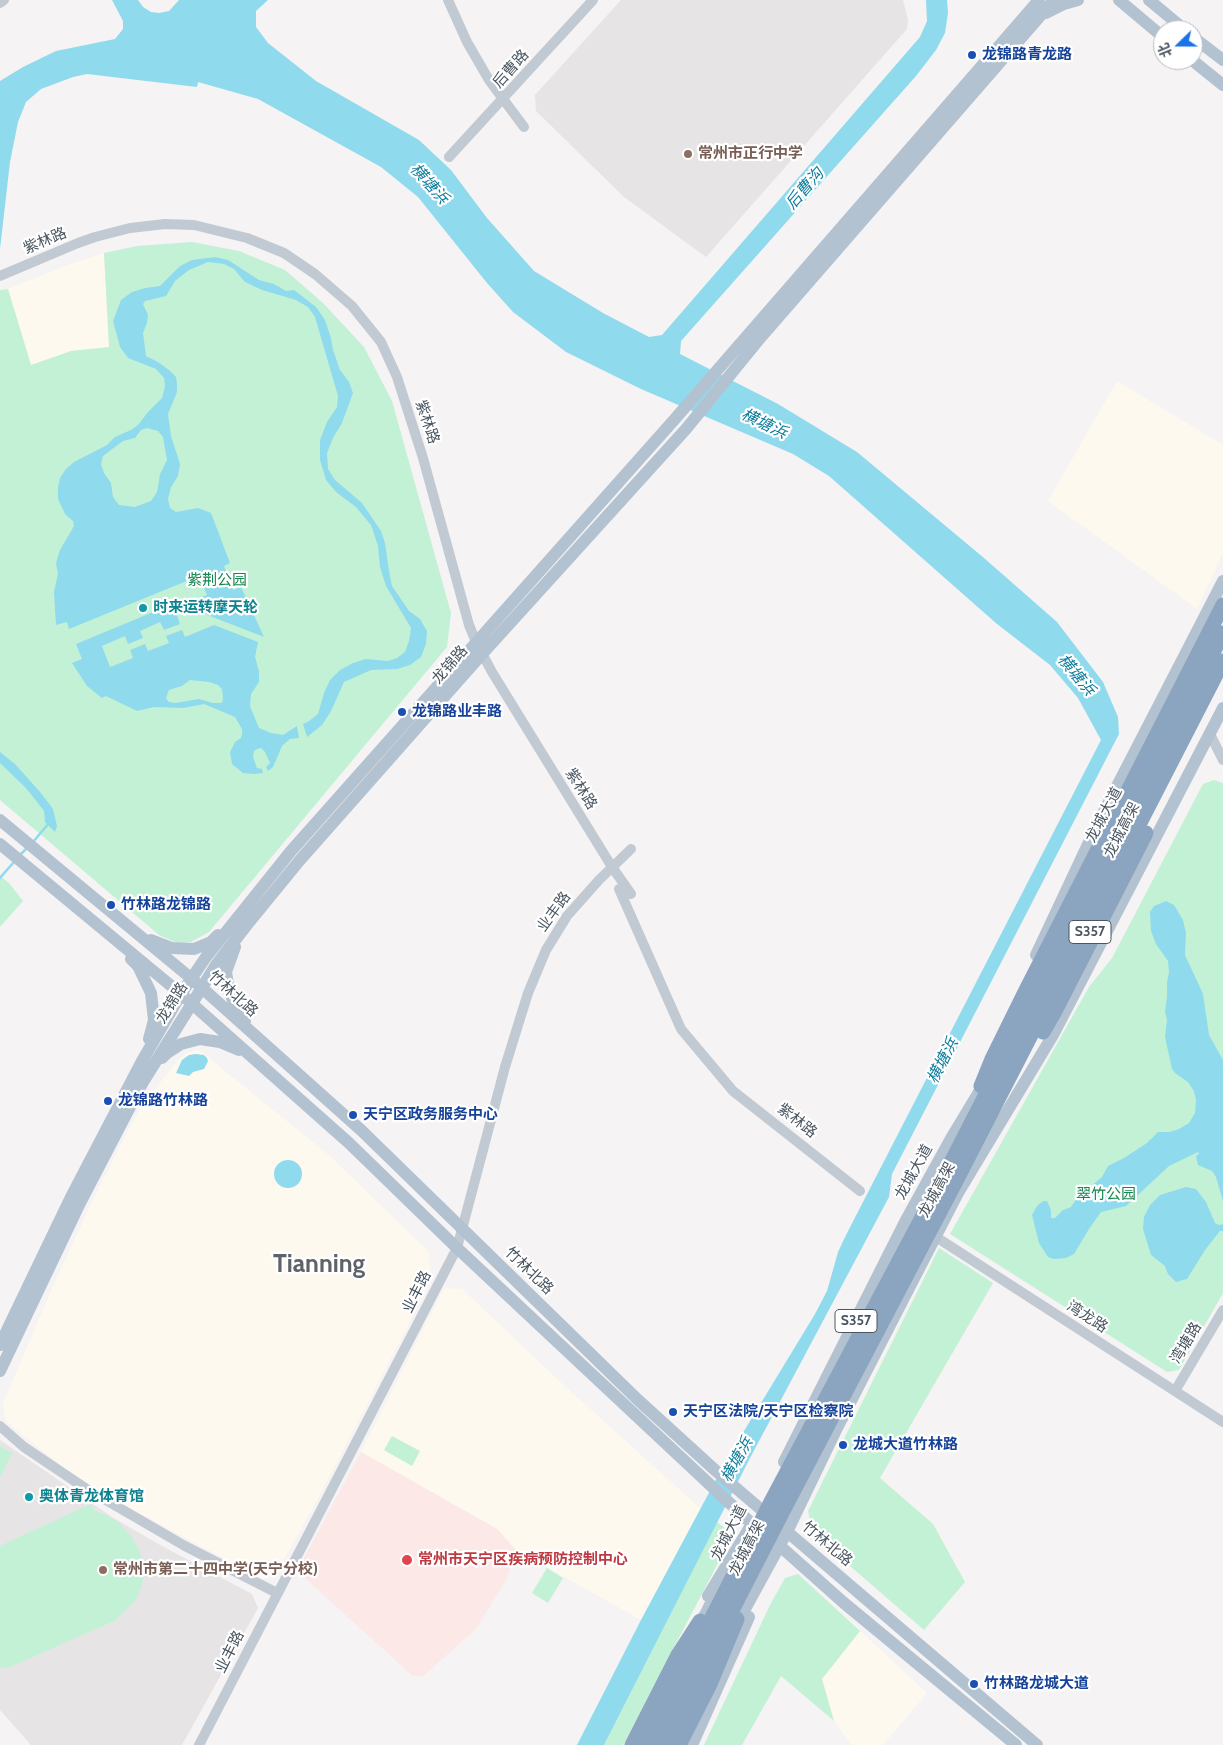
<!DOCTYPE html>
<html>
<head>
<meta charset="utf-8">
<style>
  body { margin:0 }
  #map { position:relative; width:1223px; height:1745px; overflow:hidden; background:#f5f3f3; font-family:Cabin,"Noto Sans SC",sans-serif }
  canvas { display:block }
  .north { position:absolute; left:1153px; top:20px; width:50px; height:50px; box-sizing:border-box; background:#fff; border:1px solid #b7bbc0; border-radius:50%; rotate:248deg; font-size:14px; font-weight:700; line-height:20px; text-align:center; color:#4a5661 }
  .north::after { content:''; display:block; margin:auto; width:18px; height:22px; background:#1a73e8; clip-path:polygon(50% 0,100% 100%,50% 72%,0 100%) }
</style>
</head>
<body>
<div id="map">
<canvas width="1223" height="1745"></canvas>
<div class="north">北</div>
</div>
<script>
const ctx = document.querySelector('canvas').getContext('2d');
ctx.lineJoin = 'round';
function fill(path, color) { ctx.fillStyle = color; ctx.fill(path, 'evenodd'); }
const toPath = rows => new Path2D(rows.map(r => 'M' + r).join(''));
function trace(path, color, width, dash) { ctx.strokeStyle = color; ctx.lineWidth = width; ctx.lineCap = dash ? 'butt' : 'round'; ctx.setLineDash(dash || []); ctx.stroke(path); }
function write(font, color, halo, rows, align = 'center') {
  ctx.font = font + ' Cabin,"Noto Sans SC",sans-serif'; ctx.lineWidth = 4.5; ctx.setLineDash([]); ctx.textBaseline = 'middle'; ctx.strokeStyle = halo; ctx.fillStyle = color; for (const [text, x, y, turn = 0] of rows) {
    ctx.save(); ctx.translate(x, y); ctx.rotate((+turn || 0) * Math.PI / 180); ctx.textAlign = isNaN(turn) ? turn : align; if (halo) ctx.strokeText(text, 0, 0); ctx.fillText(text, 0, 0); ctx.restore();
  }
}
const commercial = toPath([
  [104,253,109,347,71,351,31,365,8,289,68,265],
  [1117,381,1223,445,1223,552,1197,609,1048,501],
  [199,1050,330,1156,428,1251,432,1279,321,1493,276,1574,263,1579,174,1532,75,1477,20,1433,5,1419,3,1403,53,1286,99,1187,140,1108,178,1060,188,1052],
  [444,1288,462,1289,567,1388,701,1509,641,1620,515,1549,497,1529,361,1452],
  [860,1631,927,1693,883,1745,852,1745,834,1721,822,1679]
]);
const education = toPath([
  [621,0,903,0,908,20,907,29,706,257,624,197,536,111,535,95],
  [0,1440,112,1517,160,1545,252,1594,258,1608,182,1745,31,1745,0,1710]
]);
const medical = toPath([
  [361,1452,497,1529,515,1549,507,1578,476,1629,423,1676,413,1676,297,1571]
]);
const green = toPath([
  [192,242,239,251,285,270,323,303,364,347,392,401,451,613,447,647,209,932,191,942,177,943,159,935,0,800,0,290,8,289,31,365,71,351,109,347,104,253,137,246],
  [1214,780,1223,783,1223,1293,1179,1370,1167,1372,950,1234,1089,987,1112,958,1203,784],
  [0,876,9,883,23,901,0,927],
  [939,1248,993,1283,880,1478,933,1524,965,1582,924,1630,813,1534,808,1511],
  [392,1436,420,1451,412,1466,384,1450],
  [0,1446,12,1453,0,1478],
  [91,1504,95,1511,106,1515,118,1522,131,1536,139,1550,145,1570,142,1584,136,1600,116,1620,10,1667,0,1668,0,1546],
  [717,1522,727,1530,730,1540,623,1745,604,1745],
  [547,1568,563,1578,548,1603,532,1593],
  [798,1574,860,1631,822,1679,834,1721,781,1676,742,1745,704,1745,770,1605,785,1578]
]);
const water = toPath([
  [112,0,138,0,143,7,151,12,159,13,169,11,179,0,268,0,256,11,256,27,268,43,316,81,419,140,451,170,487,218,534,271,603,313,649,337,662,335,920,37,927,21,926,0,947,0,948,13,945,33,936,50,916,76,681,341,680,354,778,404,857,452,984,558,1057,622,1103,682,1118,717,1119,734,892,1174,889,1197,750,1458,604,1745,577,1745,641,1620,727,1459,815,1314,827,1291,838,1252,846,1235,1101,740,1078,698,1050,665,997,624,829,476,793,454,641,389,566,352,513,312,487,283,418,197,381,167,258,99,198,82,197,87,87,74,73,77,41,89,26,102,18,122,10,162,0,249,0,81,23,67,56,51,115,39,123,29,123,21],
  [215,257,228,260,259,280,274,284,286,291,294,290,316,307,325,320,331,338,333,350,340,370,349,382,353,393,342,423,333,438,327,453,328,469,335,480,362,503,381,531,385,543,389,571,392,586,409,611,420,619,427,631,426,644,421,657,410,665,397,669,371,670,344,682,331,711,322,725,307,737,303,724,309,721,318,714,324,693,330,680,340,670,353,663,366,659,388,661,397,658,405,652,409,641,411,628,386,586,380,567,378,546,371,525,356,507,336,492,326,480,320,460,320,440,327,422,337,407,338,396,315,317,308,307,296,300,262,290,245,282,234,269,224,264,208,262,189,270,175,281,166,296,145,301,143,304,148,315,147,323,143,333,146,356,158,362,169,370,176,377,177,384,177,392,168,414,171,436,180,464,178,476,171,487,168,499,170,508,176,512,198,508,211,513,230,563,224,566,233,590,241,587,264,637,205,614,201,605,177,615,180,624,164,630,160,622,140,631,143,638,128,644,125,636,102,646,110,667,133,658,130,650,145,644,148,651,169,643,166,636,182,630,185,637,214,625,258,642,255,657,259,671,259,682,251,694,250,706,259,728,271,733,283,735,297,726,299,738,290,739,282,746,273,767,268,771,266,767,270,763,265,752,261,748,257,749,254,751,253,757,257,768,262,769,263,773,254,774,243,773,232,764,230,752,235,742,241,738,242,734,242,729,235,717,204,704,183,708,154,707,137,711,106,696,102,698,87,686,72,663,82,659,76,644,187,598,189,602,207,595,199,576,69,629,67,622,56,625,55,610,54,592,58,574,56,563,60,550,74,526,73,521,65,514,58,499,58,487,60,478,66,469,74,462,107,445,115,437,131,430,138,425,148,412,162,398,165,386,164,378,156,369,128,358,120,347,113,321,121,300,132,292,145,288,160,286,180,266,192,260],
  [147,428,158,431,163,437,167,460,160,474,157,492,151,501,135,507,119,505,113,497,111,483,104,473,101,464,103,456,123,441,135,438,141,430],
  [190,680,209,682,218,685,222,689,223,698,222,703,213,703,199,699,175,703,169,702,166,698,169,690,182,686],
  [0,752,15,764,40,792,53,809,57,826,55,832,45,822,44,811,26,788,0,763],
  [1166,901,1174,905,1183,920,1186,933,1185,955,1203,994,1209,1035,1223,1060,1223,1201,1216,1177,1212,1171,1198,1165,1196,1156,1199,1154,1198,1152,1169,1166,1126,1206,1101,1212,1089,1229,1074,1254,1066,1258,1054,1259,1048,1257,1039,1243,1032,1215,1037,1206,1043,1201,1047,1201,1051,1210,1051,1218,1055,1218,1063,1210,1071,1207,1077,1198,1102,1177,1108,1166,1124,1158,1147,1143,1158,1132,1170,1132,1179,1129,1189,1123,1195,1113,1196,1100,1194,1091,1188,1082,1175,1073,1172,1069,1165,1037,1167,1020,1165,1012,1167,997,1167,982,1169,972,1168,961,1156,944,1151,931,1150,912,1154,906],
  [196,1054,204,1055,207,1058,208,1061,204,1069,193,1072,189,1076,176,1073,182,1060,189,1055],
  '274 1174a14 14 0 1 1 28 0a14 14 0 1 1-28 0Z',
  [1186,1187,1196,1189,1206,1202,1215,1223,1219,1225,1223,1224,1223,1231,1220,1231,1205,1250,1187,1279,1176,1282,1168,1274,1165,1266,1151,1255,1143,1229,1144,1217,1150,1205,1160,1195]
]);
const stream = toPath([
  [33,842,49,823],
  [19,856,27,848],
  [0,878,14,862]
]);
const minor = toPath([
  [448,0,467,42,489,80,524,127],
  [0,3,4,0],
  [449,157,593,0],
  [0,276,78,243,95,237,130,228,165,224,194,225,247,238,284,253,315,274,352,306,381,342,397,377,423,458,469,625,476,642,492,672,612,867,631,894],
  [1210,734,1223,760],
  [619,889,681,1029,733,1091,860,1191],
  [936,1237,1223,1422],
  [1175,1391,1223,1310],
  [0,1426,24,1447,85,1488,185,1546,277,1593],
  [199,1745,457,1248,505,1067,528,993,546,950,567,916,599,880,631,849]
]);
const major = toPath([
  [1119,0,1163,37],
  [1149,0,1185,30],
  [1046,13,1064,4,1078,0],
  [1193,37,1223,60],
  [1192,60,1223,85],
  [0,820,192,979,362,1131,637,1399,716,1471,1037,1745],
  [0,844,181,994,349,1143,457,1248,752,1524,780,1546,844,1603,1016,1745],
  [151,940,172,948,194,949,211,942,218,935],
  [235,947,226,972,229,991,238,1012,245,1021],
  [1036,955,1098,823,1223,581],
  [131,959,138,966,151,993,154,1020,149,1039],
  [162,1058,167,1053,181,1044,200,1039,220,1042,239,1050],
  [958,1193,1053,1035,1223,708],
  [0,1345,70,1199,142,1061,181,994,206,957,291,851,674,420,1039,0],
  [0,1371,80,1203,143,1082,216,965,246,926,300,860,482,654,686,429,761,337,1054,0],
  [784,1462,905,1222,953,1135,985,1082],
  [708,1596,752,1524],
  [734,1629,787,1532,837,1428,960,1189],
  [697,1631,717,1591],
  [692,1745,749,1617]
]);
const highway = toPath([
  [1043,1032,1055,1011,1146,833],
  [981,1086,992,1059,1025,992,1223,605],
  [632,1745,678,1655,700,1621],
  [647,1745,772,1500,942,1180,1223,633],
  [663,1745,785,1507,955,1183,1223,661],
  [679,1745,710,1684,737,1619]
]);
const markers = [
  [972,55,5,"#1a4fb4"],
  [688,154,5,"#8d6e63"],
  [143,608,5,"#0f9aa8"],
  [402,712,5,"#1a4fb4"],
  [111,905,5,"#1a4fb4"],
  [108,1101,5,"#1a4fb4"],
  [353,1115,5,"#1a4fb4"],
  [673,1412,5,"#1a4fb4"],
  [843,1445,5,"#1a4fb4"],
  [29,1497,5,"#0f9aa8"],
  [407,1560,6,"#e0444e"],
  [103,1570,5,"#8d6e63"],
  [974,1684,5,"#1a4fb4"]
];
const shields = [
  [1090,932,42],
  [856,1321,42]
];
const shieldNames = [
  ["S357",1090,932],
  ["S357",856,1321]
];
const transitNames = [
  ["龙锦路青龙路",982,55],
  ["龙锦路业丰路",412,712],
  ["竹林路龙锦路",121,905],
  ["龙锦路竹林路",118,1101],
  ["天宁区政务服务中心",363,1115],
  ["天宁区法院/天宁区检察院",683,1412],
  ["龙城大道竹林路",853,1445],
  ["竹林路龙城大道",984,1684]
];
const streetNames = [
  ["后曹路",511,69,-48],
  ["紫林路",45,241,-23],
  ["紫林路",427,422,72],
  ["龙锦路",450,665,-49],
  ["紫林路",581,789,58],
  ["龙城大道",1104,815,-62],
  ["龙城高架",1122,830,-63],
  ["业丰路",554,912,-54],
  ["竹林北路",233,994,42],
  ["龙锦路",172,1003,-58],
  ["紫林路",797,1121,38],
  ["龙城大道",914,1172,-61],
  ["龙城高架",937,1190,-62],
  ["竹林北路",529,1271,44],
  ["业丰路",417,1292,-63],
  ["湾龙路",1087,1317,33],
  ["湾塘路",1186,1343,-59],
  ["龙城大道",729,1533,-63],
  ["竹林北路",827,1544,40],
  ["龙城高架",747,1548,-63],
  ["业丰路",230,1652,-63]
];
const educationNames = [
  ["常州市正行中学",698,154],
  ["常州市第二十四中学(天宁分校)",113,1570]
];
const parkNames = [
  ["紫荆公园",217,581],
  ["翠竹公园",1106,1195]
];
const cultureNames = [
  ["时来运转摩天轮",153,608],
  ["奥体青龙体育馆",39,1497]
];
const healthNames = [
  ["常州市天宁区疾病预防控制中心",418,1560]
];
const waterNames = [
  ["横塘浜",429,184,48],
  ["后曹沟",805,189,-49],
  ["横塘浜",764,424,26],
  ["横塘浜",1076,675,50],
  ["横塘浜",943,1061,-63],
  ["横塘浜",737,1460,-61]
];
const townNames = [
  ["Tianning",319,1265]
];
fill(commercial, '#fdf9ef');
fill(education, '#e6e4e5');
fill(medical, '#fce8e6');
fill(green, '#c3f1d5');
fill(water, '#90daee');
trace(stream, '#90daee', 2.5);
trace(minor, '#c1cad2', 10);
trace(major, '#b3c2d1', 12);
trace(highway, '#8ba5c1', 15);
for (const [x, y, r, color] of markers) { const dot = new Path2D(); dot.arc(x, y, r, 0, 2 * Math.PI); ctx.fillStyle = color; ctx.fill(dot); trace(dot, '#fff', 2); }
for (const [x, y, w] of shields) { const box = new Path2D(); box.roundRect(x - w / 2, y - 11.5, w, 23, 4); ctx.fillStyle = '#fff'; ctx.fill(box); trace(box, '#4a5661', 1); }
write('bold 14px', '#4a5661', null, shieldNames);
write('bold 15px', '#164399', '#fff', transitNames, 'left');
write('15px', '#4a5661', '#fff', streetNames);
write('bold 15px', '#785e54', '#fff', educationNames, 'left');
write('15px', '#17864f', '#fff', parkNames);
write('bold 15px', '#0d838f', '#fff', cultureNames, 'left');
write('bold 15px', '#be3a42', '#fff', healthNames, 'left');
write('italic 16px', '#0c7c9b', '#fff', waterNames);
write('bold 25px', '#5f6368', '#fff', townNames);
</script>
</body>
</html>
